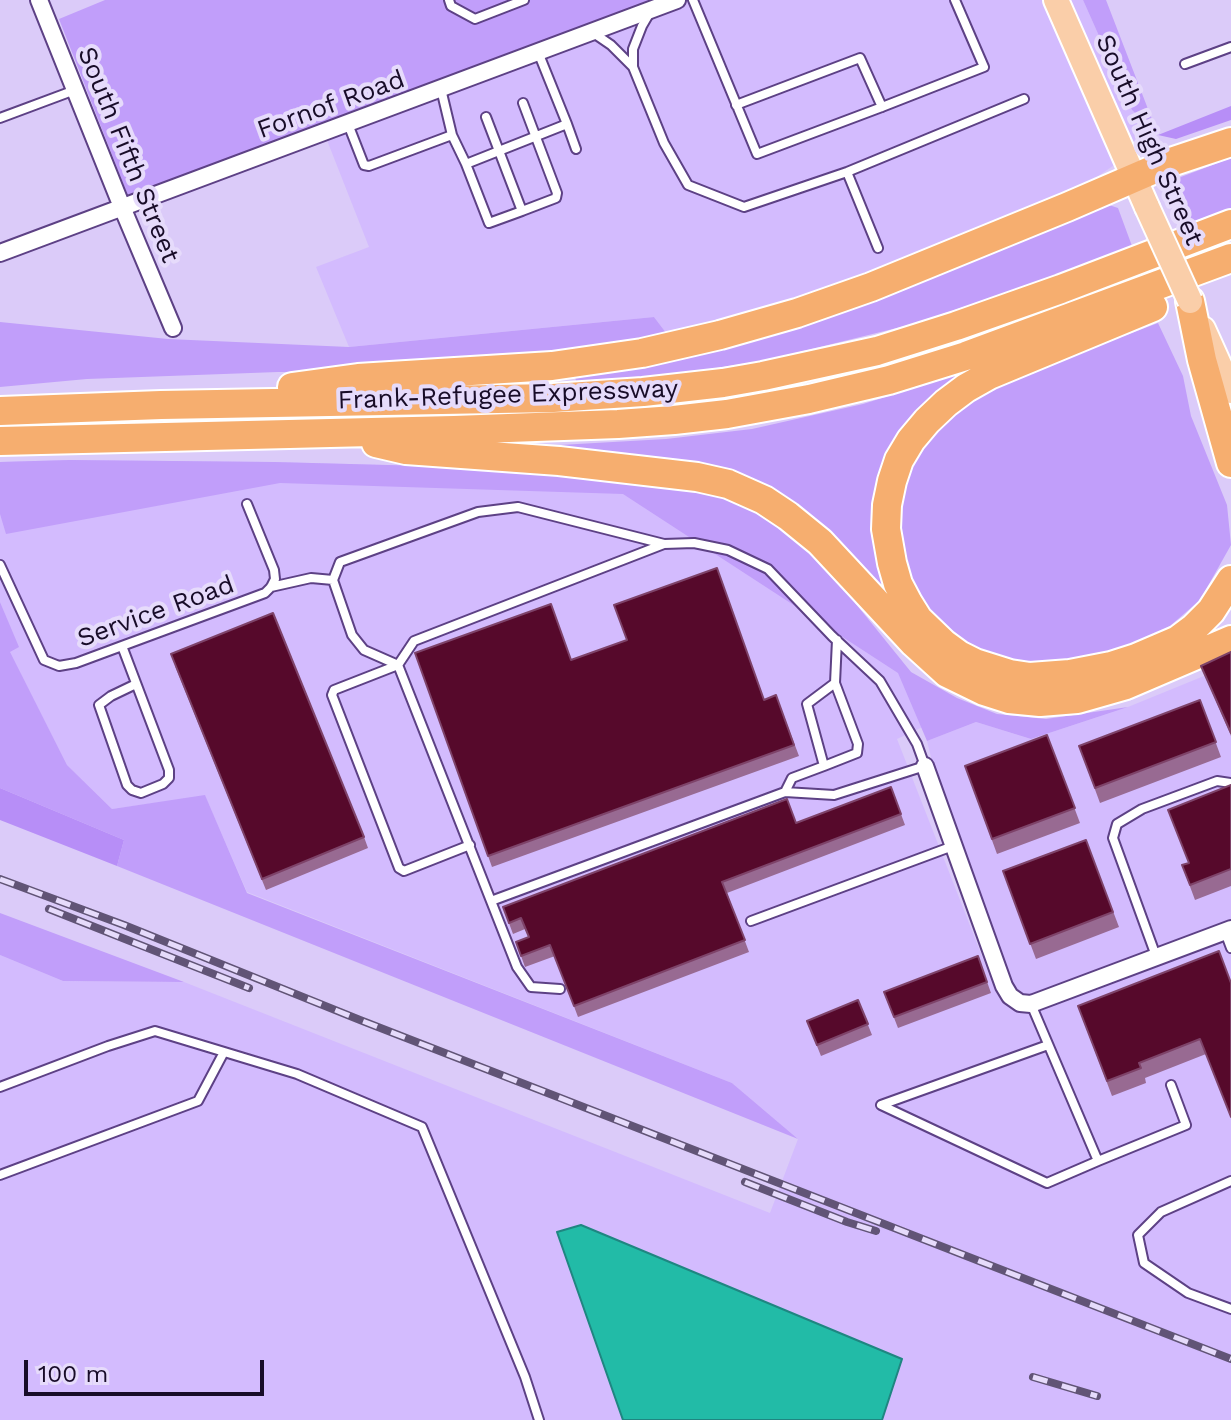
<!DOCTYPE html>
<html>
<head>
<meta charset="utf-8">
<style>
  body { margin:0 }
  #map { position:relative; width:1231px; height:1420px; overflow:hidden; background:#dbcbf9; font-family:"Work Sans",sans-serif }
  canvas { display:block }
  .scale { position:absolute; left:24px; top:1360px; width:240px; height:36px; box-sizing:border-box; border:4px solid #180c28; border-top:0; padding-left:10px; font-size:24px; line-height:28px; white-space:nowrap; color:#180c28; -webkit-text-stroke:6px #e6dbfb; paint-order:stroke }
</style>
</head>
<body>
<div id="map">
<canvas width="1231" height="1420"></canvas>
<div class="scale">100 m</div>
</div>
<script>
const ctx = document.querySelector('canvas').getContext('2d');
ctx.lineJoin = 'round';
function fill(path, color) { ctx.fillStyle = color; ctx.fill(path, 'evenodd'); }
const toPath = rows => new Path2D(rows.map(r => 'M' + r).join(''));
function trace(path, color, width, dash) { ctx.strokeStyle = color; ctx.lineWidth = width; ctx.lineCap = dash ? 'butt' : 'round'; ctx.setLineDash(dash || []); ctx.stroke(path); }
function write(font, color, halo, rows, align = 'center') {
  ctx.font = font + ' "Work Sans",sans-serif'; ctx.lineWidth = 8; ctx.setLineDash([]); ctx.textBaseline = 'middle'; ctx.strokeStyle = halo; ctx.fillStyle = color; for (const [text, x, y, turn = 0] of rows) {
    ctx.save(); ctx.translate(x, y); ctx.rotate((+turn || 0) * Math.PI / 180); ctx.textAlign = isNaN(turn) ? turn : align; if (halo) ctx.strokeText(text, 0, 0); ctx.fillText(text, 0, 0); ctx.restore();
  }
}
const built = toPath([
  [658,0,1083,0,1132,110,1158,135,1056,205,833,290,670,338,654,317,349,347,316,267,369,247,321,125],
  [70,460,274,462,425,466,685,485,911,672,933,722,897,739,994,987,953,846,927,741,976,722,1031,739,1128,707,1231,665,1231,1420,0,1420,0,955,63,981,184,982,770,1213,798,1139,732,1083,247,892,205,796,112,809,67,765,9,652,18,647,0,602,0,462]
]);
const green = toPath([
  [105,0,658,0,128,196,59,19],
  [1083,0,1106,0,1158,135,1132,110],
  [1231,158,1231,208,1192,222,1173,180],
  [1106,204,1118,208,1132,246,1015,290,909,325,767,360,678,374,576,381,574,373],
  [654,317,670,338,553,360,356,372,278,372,87,379,0,387,0,322,168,339,349,347],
  [1158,323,1183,376,1191,416,1227,505,1231,545,1200,600,1170,626,1140,642,1084,659,1029,667,985,656,950,638,909,586,895,522,904,479,922,445,946,417,984,393,1045,366],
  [985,366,886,471,899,608,812,518,542,446,666,439,752,429,863,404],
  [70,460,274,462,425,466,685,485,741,503,809,546,911,672,957,698,997,714,1046,719,1128,707,1031,739,976,722,927,741,898,673,623,494,280,483,6,534,0,514,0,462],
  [0,602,19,647,10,652,67,765,112,809,205,795,247,893,732,1083,798,1139,117,866,124,840,0,788],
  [0,913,184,982,63,981,0,955]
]);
const forest = toPath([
  [1231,106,1231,120,1176,139,1158,135],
  [0,788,124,840,117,866,0,820]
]);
const water = toPath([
  [581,1225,902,1359,882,1420,623,1420,557,1232,581,1225]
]);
const lane = toPath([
  [449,0,451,6,475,19,524,0],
  [693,0,757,154,882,107,984,67,955,0],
  [649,14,642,26,633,49,633,67,664,143,688,185,744,207,847,172,1024,99],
  [592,32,611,45,633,67],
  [1185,64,1231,47],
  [441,89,452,135],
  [736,105,860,58,882,107],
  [486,117,522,211,556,198,557,193,523,103],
  [0,118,75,90],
  [348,124,364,165,369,166,452,135,466,164,567,124,538,52],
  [567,124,576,149],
  [466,164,489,223,522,211],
  [847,172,878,248],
  [0,565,44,660,59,666,76,663,265,593,271,587,275,579,274,570,247,504],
  [271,587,311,578,333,580],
  [122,646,169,770,169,778,163,784,141,793,132,790,127,785,99,705,111,696,136,684],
  [398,665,364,650,352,635,333,580,340,562,478,512,518,507,664,544],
  [398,665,334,690,332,695,399,868,404,871,470,845],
  [835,683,807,704,824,766,857,753,858,744,835,683,837,640],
  [785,792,792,778,824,766],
  [491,901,785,792,834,795,925,766,917,744,880,681,832,636,768,569,728,550,694,543,664,544,414,641,398,665,517,967,531,987,560,989],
  [751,921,953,846],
  [1225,932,1231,948],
  [1156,956,1113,838,1117,824,1142,809,1217,781,1231,783],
  [1031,1004,1098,1161,1047,1183,881,1105,1048,1045],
  [0,1087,108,1046,155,1031,297,1074,422,1127,525,1377,539,1420],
  [1098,1161,1186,1125,1171,1085],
  [0,1175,198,1101,224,1052],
  [1231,1181,1161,1212,1138,1235,1144,1263,1188,1293,1231,1309]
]);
const street = toPath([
  [39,0,122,207,173,328],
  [0,253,677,0],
  [925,766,1004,986,1010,996,1020,1003,1031,1004,1231,929]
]);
const primary = toPath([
  [1056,0,1147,207],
  [1203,329,1231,391]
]);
const highway = toPath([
  [1190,301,1202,360,1231,463],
  [1153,307,989,375,966,388,946,403,927,421,911,440,899,460,892,481,887,505,886,529,892,563,898,584,908,603,918,619,944,644,959,655,975,663,1010,674,1030,677,1070,674,1111,666,1136,658,1178,640,1194,628,1211,611,1231,580],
  [292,387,358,378,552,366,642,353,720,335,797,313,871,287,1067,207,1171,162,1231,142],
  [0,411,161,405,553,398,643,392,723,383,763,376,877,351,956,326,1061,289,1231,224],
  [0,441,454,430,618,424,674,420,727,414,809,399,889,380,966,356,1231,258],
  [376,443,406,450,559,461,697,477,728,484,764,500,788,516,820,542,914,643,947,673,984,691,1009,699,1040,702,1077,699,1126,685,1231,640]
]);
const rail = toPath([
  [0,879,124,925,360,1020,1231,1359],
  [49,909,249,988],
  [745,1182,847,1222,876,1231],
  [1033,1377,1097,1396]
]);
const primaryBridge = toPath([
  [1147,207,1190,301]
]);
const wall = toPath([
  [1231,652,1231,736,1201,666],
  [415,653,571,660,764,700,776,695,799,756,492,867],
  [175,666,364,837,368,848,266,890],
  [1200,700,1221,757,1100,803,1079,746],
  [1047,735,1080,823,997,854,965,766],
  [1231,785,1231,886,1195,900,1182,865,1188,863],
  [891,787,905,825,727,893,749,952,578,1017,555,956,525,967,516,942,529,937,525,929,513,934,503,907,796,823],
  [1086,840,1119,927,1036,959,1003,871],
  [1219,951,1206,1054,1145,1078,1146,1083,1112,1096,1078,1006],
  [978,956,991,993,898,1028,884,992],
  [858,1000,872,1035,821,1056,807,1021]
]);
const building = toPath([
  [717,568,764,700,776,695,794,745,488,856,415,653,551,604,571,660,627,640,614,605,717,568],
  [273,613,364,837,262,879,171,654,273,613],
  [1231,652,1231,733,1201,666,1231,652],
  [1200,700,1216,742,1095,788,1079,746,1200,700],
  [1047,735,1075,808,992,839,965,766,1047,735],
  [1231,785,1231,869,1190,885,1182,865,1189,863,1168,810,1231,785],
  [891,787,901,814,722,882,745,940,574,1006,550,945,521,956,516,942,529,937,521,918,509,923,503,907,787,799,796,823,891,787],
  [1086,840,1113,912,1030,944,1003,871,1086,840],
  [1219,951,1231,983,1231,1117,1200,1039,1139,1063,1141,1068,1107,1081,1078,1006,1219,951],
  [978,956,987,982,894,1017,884,992,978,956],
  [858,1000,868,1024,817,1045,807,1021,858,1000]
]);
const streetNames = [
  ["Fornof Road",331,105,-20],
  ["South High Street",1149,140,66],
  ["South Fifth Street",128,155,68],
  ["Frank-Refugee Expressway",508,395,-2],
  ["Service Road",156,612,-20]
];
fill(built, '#d3bbfe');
fill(green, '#c19efa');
fill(forest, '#b78ef7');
fill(water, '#22bba7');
trace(water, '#1f8681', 2);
trace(lane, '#5d4185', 12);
trace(street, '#5d4185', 20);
trace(primary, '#fff', 28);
trace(highway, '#fff', 32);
trace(lane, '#fff', 8);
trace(street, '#fff', 16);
trace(primary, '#facea9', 24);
trace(highway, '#f6ae6f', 28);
trace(rail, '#615476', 8);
trace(rail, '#e6dbfb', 5, [15]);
trace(primaryBridge, '#fff', 28, []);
trace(primaryBridge, '#facea9', 24);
fill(wall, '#986a92');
fill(building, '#56092b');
trace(building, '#7e4369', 2);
write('26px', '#180c28', '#e6dbfb', streetNames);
</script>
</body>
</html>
